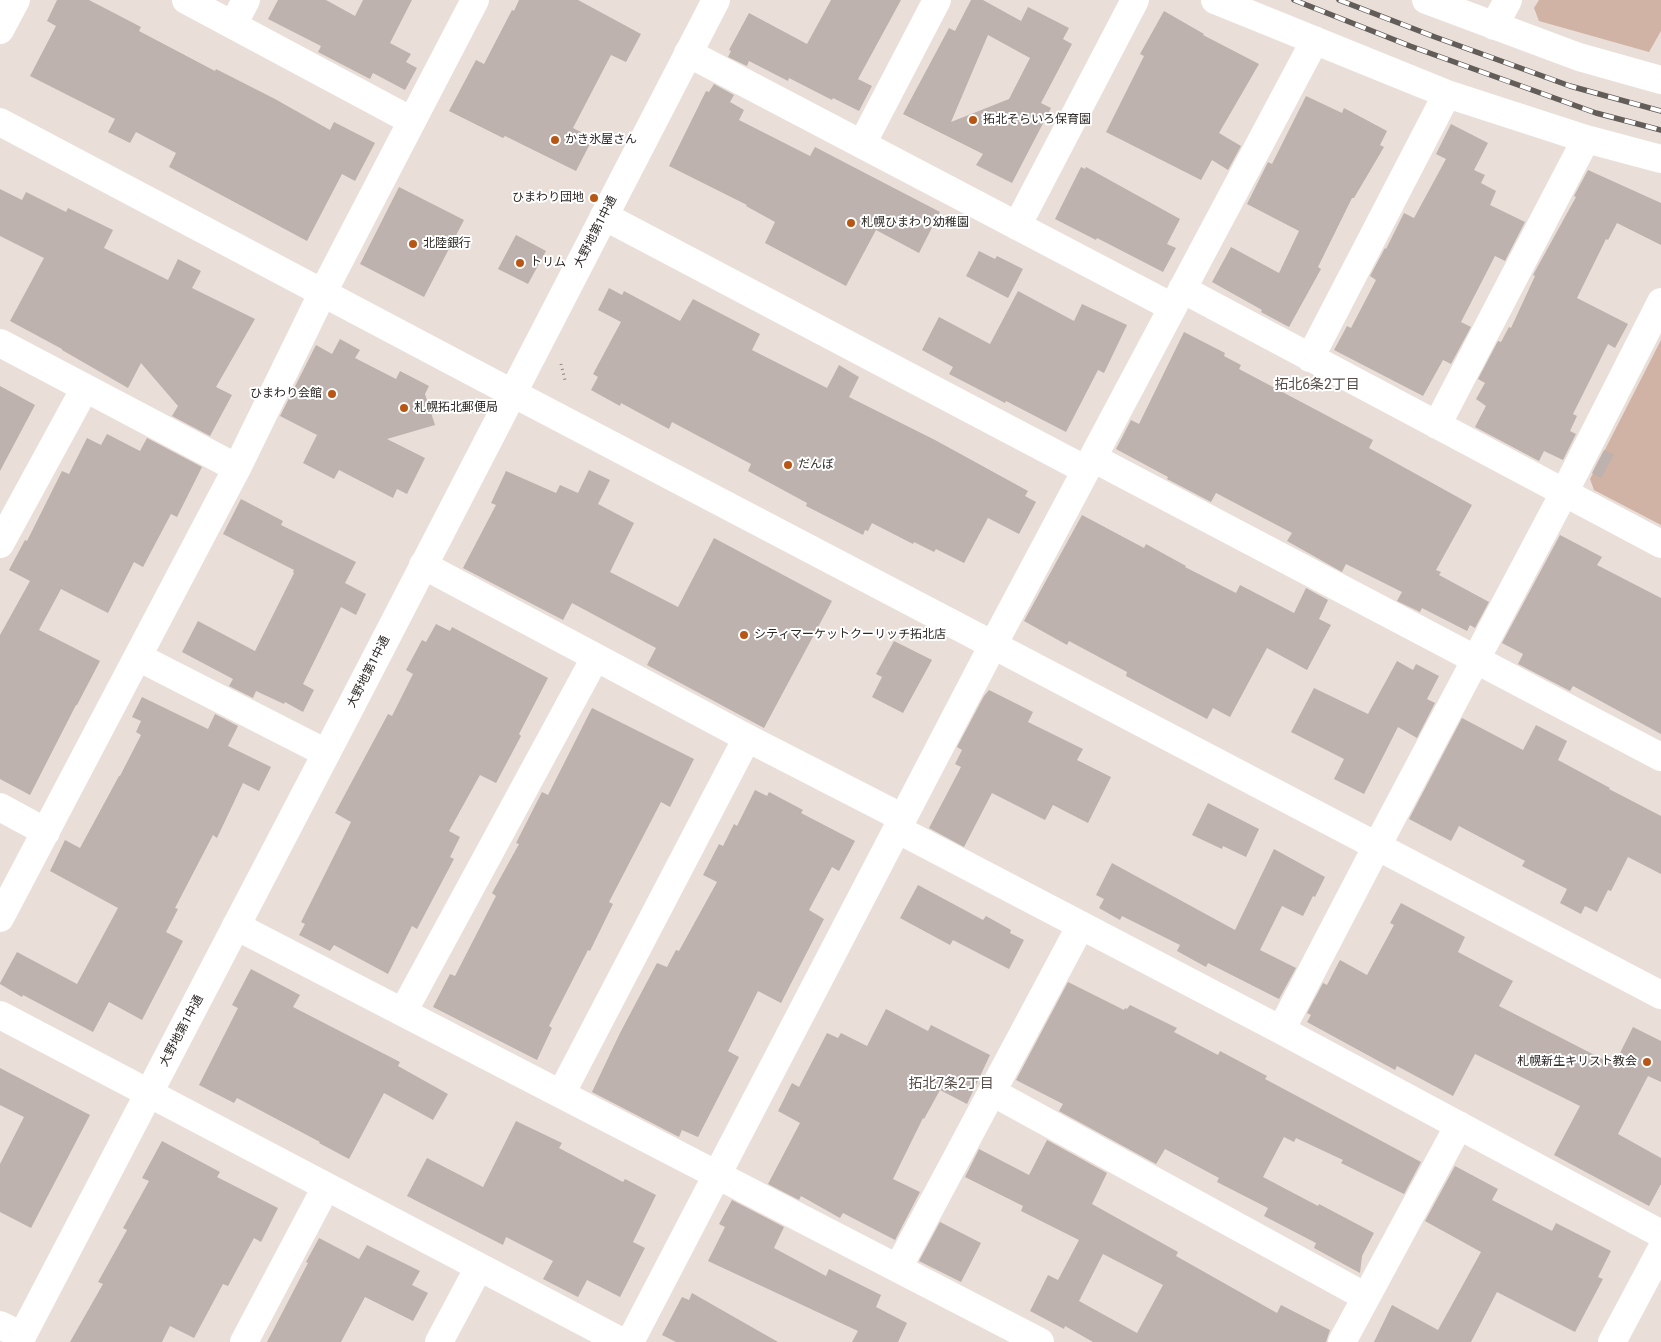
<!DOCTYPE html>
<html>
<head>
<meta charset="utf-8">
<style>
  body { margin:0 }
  canvas { display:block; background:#e9ded8 }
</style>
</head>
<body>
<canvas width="1661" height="1342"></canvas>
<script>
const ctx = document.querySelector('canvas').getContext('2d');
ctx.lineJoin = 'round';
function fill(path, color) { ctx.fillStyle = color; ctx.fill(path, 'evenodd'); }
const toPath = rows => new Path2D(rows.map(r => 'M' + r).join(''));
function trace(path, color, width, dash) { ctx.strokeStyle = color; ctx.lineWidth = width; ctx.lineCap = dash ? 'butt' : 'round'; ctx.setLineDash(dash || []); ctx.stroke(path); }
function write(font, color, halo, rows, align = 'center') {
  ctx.font = font + ' Roboto,"Noto Sans JP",sans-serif'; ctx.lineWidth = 4; ctx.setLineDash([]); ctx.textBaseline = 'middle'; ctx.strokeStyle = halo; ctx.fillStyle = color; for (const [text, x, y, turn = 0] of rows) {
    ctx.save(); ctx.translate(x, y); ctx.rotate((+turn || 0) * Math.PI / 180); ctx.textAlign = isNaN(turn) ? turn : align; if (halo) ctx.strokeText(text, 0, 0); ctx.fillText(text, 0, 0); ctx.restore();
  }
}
const green = toPath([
  [1539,0,1661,0,1661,31,1649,52,1539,21,1534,8],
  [1661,340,1661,525,1594,490,1590,479]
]);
const building = toPath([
  [57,0,89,0,141,27,139,31,215,71,216,69,275,99,330,130,334,122,375,143,355,181,342,174,307,241,169,167,176,153,136,132,130,143,108,132,115,119,30,76,56,26,47,21],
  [278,0,326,0,355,16,363,0,412,0,390,43,411,54,406,62,417,68,405,90,373,73,370,79,318,52,321,46,268,19],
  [519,0,578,0,641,34,626,62,611,55,573,128,593,138,576,171,505,136,503,138,449,111,476,60,484,64,512,10,514,11],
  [831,0,901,0,858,79,872,86,859,111,833,98,832,100,789,78,788,81,749,61,747,66,728,57,731,51,729,50,749,13,807,44],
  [971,0,983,0,1021,21,1028,7,1069,28,1063,39,1072,44,1041,103,1051,108,1012,183,976,165,983,154,903,114,949,28,955,31],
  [988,35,1030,58,1009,99,951,122],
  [1164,11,1204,34,1203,35,1259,64,1219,133,1241,146,1228,170,1212,160,1201,180,1106,132,1144,56,1140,54],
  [714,84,734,95,730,102,744,110,739,120,810,156,815,147,940,212,919,253,876,230,846,286,765,243,775,222,746,206,747,205,669,166,706,91,709,92],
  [1306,96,1342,113,1344,108,1387,131,1380,145,1384,147,1354,198,1352,198,1318,267,1321,269,1289,327,1261,312,1262,310,1212,282,1231,247,1279,273,1299,231,1247,204,1268,162,1272,164],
  [1451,124,1488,143,1474,170,1485,175,1481,183,1496,191,1490,205,1525,222,1505,261,1495,256,1461,322,1471,327,1451,364,1443,360,1423,396,1334,350,1347,326,1351,328,1376,280,1370,276,1385,248,1386,249,1404,213,1414,218,1446,159,1436,154],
  [1081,167,1085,169,1086,167,1180,219,1167,244,1176,248,1163,272,1097,238,1096,240,1055,219],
  [1588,170,1661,203,1661,245,1617,223,1608,240,1606,239,1577,298,1628,324,1615,348,1608,344,1573,414,1577,416,1570,431,1576,434,1563,460,1544,451,1539,461,1475,427,1486,406,1476,399,1485,383,1478,379,1498,341,1501,342,1509,327,1511,328,1535,276,1533,275,1576,197,1574,196],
  [399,187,464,220,424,297,360,264],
  [0,189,22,200,26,192,66,212,68,208,113,230,104,248,168,280,178,259,201,271,192,288,255,319,216,387,232,395,210,436,172,416,178,406,141,363,128,388,62,350,62,349,10,321,44,258,0,236],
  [516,235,546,251,528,284,498,269],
  [979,251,995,259,997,256,1023,269,1008,298,966,276],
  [609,288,622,295,624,291,680,321,693,299,760,334,752,350,827,388,839,365,859,377,849,397,935,440,1028,491,1025,496,1036,502,1019,534,988,518,964,563,936,549,934,552,914,542,913,544,872,523,868,531,865,530,863,535,806,506,807,503,748,471,751,464,672,422,669,429,621,403,620,406,591,390,598,377,593,374,621,322,598,310],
  [1018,291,1074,321,1082,304,1127,325,1104,373,1098,370,1066,432,1006,401,1005,403,949,374,953,367,922,350,939,317,990,344],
  [1184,332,1225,353,1224,356,1241,365,1239,369,1373,440,1369,448,1472,505,1436,570,1441,572,1439,575,1489,602,1475,628,1470,625,1467,631,1422,608,1420,612,1397,601,1402,592,1346,564,1342,572,1287,541,1292,533,1216,493,1211,502,1167,479,1168,477,1116,449,1131,420,1139,424],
  [340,339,360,350,355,358,396,379,400,371,429,386,425,394,435,425,387,439,425,458,407,494,397,489,393,498,339,470,334,479,303,463,317,435,280,416,316,345,332,354],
  [0,386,35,405,0,471],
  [107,434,140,451,147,438,202,467,177,517,171,514,143,567,134,562,108,613,61,589,39,630,100,661,77,705,76,705,30,795,0,779,0,635,30,581,9,570,25,540,27,541,62,471,69,474,87,438,101,445],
  [1604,450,1614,455,1601,478,1592,473],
  [589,470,610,480,598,504,634,523,610,572,678,607,714,538,832,601,764,728,647,665,656,648,572,603,563,620,463,568,496,505,491,503,506,471,556,493,560,485,578,493],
  [241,499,283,521,281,525,356,562,345,583,366,594,356,615,341,607,303,684,314,690,303,712,285,702,284,704,256,691,253,698,229,686,233,679,182,652,198,621,255,651,294,573,293,572,294,570,223,534],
  [1082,515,1144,548,1146,544,1186,566,1185,567,1236,593,1240,585,1294,613,1306,588,1328,600,1319,619,1331,625,1307,670,1267,648,1230,717,1213,708,1207,719,1126,676,1127,672,1069,641,1067,645,1024,621],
  [1560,535,1602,557,1597,565,1661,598,1661,734,1573,686,1570,691,1518,664,1523,654,1502,643],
  [436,624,450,631,452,627,548,678,519,734,521,736,496,783,480,775,449,831,460,837,450,857,454,859,417,929,412,926,388,974,334,945,330,951,299,935,305,924,301,922,351,822,335,813,388,714,392,716,413,674,406,670,422,640,426,642],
  [894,641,932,660,903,713,872,697,882,677,876,674],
  [1397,661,1413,670,1416,664,1439,676,1427,699,1435,703,1417,738,1398,727,1364,794,1334,779,1344,759,1291,732,1314,688,1368,714],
  [989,690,1033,712,1028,722,1083,749,1077,760,1111,777,1088,823,1053,805,1045,820,992,793,964,847,929,828,961,767,955,764,962,750,957,747,984,696],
  [142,697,208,729,215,714,238,726,228,746,271,767,259,791,243,783,217,838,213,835,175,908,178,909,166,932,183,941,142,1020,109,1002,93,1032,23,995,22,997,0,984,0,983,17,952,77,984,118,908,50,871,65,840,80,848,119,776,120,776,141,735,136,732,141,721,132,717],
  [592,708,694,759,670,807,661,802,609,902,613,904,590,951,588,950,549,1026,552,1028,537,1060,433,1007,450,974,455,976,496,896,492,893,519,844,516,843,542,792,548,795],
  [1462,718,1523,750,1536,725,1567,741,1558,760,1610,788,1609,789,1661,816,1661,874,1628,857,1611,891,1608,890,1597,912,1585,906,1581,914,1560,903,1567,889,1522,866,1525,861,1459,826,1451,841,1409,819],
  [755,790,767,796,769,792,803,810,801,813,855,841,839,871,832,867,809,910,824,919,781,1003,758,991,728,1051,739,1057,698,1137,682,1130,679,1137,592,1092,620,1033,657,963,667,967,676,950,679,951,717,882,703,875,719,844,723,846,734,824,737,826],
  [1208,803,1259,829,1246,857,1223,846,1222,849,1192,835],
  [1274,849,1325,877,1315,897,1313,896,1303,916,1282,906,1260,950,1296,968,1279,999,1208,963,1206,967,1177,951,1180,945,1122,916,1120,920,1099,908,1104,899,1096,895,1112,863,1235,930],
  [918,885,983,920,986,916,1011,930,1010,933,1024,940,1009,969,953,940,950,945,900,918],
  [1401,903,1465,937,1458,952,1513,981,1499,1006,1614,1065,1633,1027,1661,1041,1661,1082,1648,1076,1618,1134,1661,1158,1661,1184,1649,1206,1554,1155,1580,1106,1475,1054,1453,1096,1397,1066,1395,1070,1307,1022,1311,1015,1307,1013,1323,983,1327,985,1340,960,1367,975,1394,925,1390,923],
  [251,969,300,995,293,1007,400,1062,398,1066,448,1094,433,1120,384,1093,349,1159,319,1143,320,1142,237,1098,234,1103,199,1085,238,1008,232,1005],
  [1068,982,1124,1010,1125,1008,1127,1009,1130,1005,1177,1028,1174,1032,1218,1055,1220,1051,1267,1076,1265,1079,1421,1162,1404,1194,1341,1163,1343,1160,1296,1138,1294,1142,1284,1137,1263,1177,1318,1206,1319,1204,1374,1233,1362,1256,1360,1273,1314,1248,1316,1243,1264,1216,1268,1208,1217,1182,1219,1178,1165,1149,1156,1164,1059,1111,1063,1104,1016,1080],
  [886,1009,928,1031,931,1025,990,1055,967,1104,940,1090,924,1119,923,1118,893,1179,920,1192,892,1246,895,1240,843,1213,840,1218,801,1196,799,1200,768,1184,800,1123,778,1111,792,1083,799,1087,827,1033,838,1038,841,1033,867,1046],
  [0,1068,90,1115,31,1228,0,1212,0,1164,24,1117,0,1105],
  [516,1121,562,1143,559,1148,623,1182,625,1179,656,1195,633,1242,645,1248,620,1297,587,1280,578,1297,543,1279,553,1261,506,1237,503,1245,407,1196,427,1158,483,1187],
  [1047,1140,1107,1173,1092,1204,1178,1252,1176,1256,1277,1313,1281,1305,1330,1330,1326,1342,1093,1342,1065,1326,1064,1329,1030,1311,1048,1275,1058,1280,1079,1240,1021,1211,1023,1206,965,1177,979,1149,1029,1175],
  [1103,1254,1163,1285,1137,1333,1079,1301],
  [162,1141,220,1172,217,1177,278,1208,261,1242,254,1238,228,1286,223,1284,194,1338,170,1326,162,1342,70,1342,103,1284,98,1282,127,1230,123,1228,149,1181,142,1178],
  [1455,1166,1498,1189,1492,1200,1552,1231,1556,1223,1611,1251,1598,1277,1603,1279,1575,1332,1497,1292,1471,1342,1374,1342,1392,1305,1438,1330,1481,1252,1425,1221],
  [732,1200,784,1227,774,1248,826,1276,829,1269,881,1295,876,1307,907,1323,898,1342,852,1342,858,1331,708,1261,725,1227,719,1224],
  [940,1222,981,1243,961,1282,919,1261],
  [319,1238,359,1259,367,1245,420,1271,412,1285,428,1293,413,1321,365,1297,341,1342,267,1342,308,1263,306,1262],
  [692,1293,778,1342,676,1342,662,1335,682,1297,689,1300]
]);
const path = toPath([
  [561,364,565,380]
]);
const minor = toPath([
  [186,0,412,121],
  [1215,0,1447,94,1586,139,1661,159],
  [1426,0,1579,57,1661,80],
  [233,25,246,0],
  [1494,26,1508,0],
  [0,30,16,0],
  [688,53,1172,307],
  [862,144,937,0],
  [604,216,1086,470],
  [1017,226,1135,0],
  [1182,289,1661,544],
  [0,343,237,468],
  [1310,358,1447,94],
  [1437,425,1586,139],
  [1093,458,1661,757],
  [0,544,85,388],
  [423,565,747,738,903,818],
  [138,657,326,753],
  [0,807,46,832],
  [897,829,1281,1030,1661,1234],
  [0,918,237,468,323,292,475,0],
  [236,926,1040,1342],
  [403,1012,595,658],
  [0,1015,622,1342],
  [1281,1030,1377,846,1564,493,1661,302],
  [992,1092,1366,1297],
  [561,1094,747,738],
  [898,1268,1081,925],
  [0,1325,22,1336],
  [244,1342,326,1187],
  [439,1342,479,1267],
  [630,1342,993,645,1315,40],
  [1342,1342,1459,1125],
  [1612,1342,1661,1250]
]);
const tertiary = toPath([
  [0,122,478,375,1661,995],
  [19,1342,351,706,716,0]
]);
const rail = toPath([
  [1294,0,1410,46,1596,113,1661,130],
  [1339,0,1435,37,1570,86,1661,111]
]);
const markers = [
  [973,120,5,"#b75615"],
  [555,140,5,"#b75615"],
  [594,198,5,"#b75615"],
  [851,223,5,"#b75615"],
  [413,244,5,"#b75615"],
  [520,263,5,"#b75615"],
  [332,394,5,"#b75615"],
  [404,408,5,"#b75615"],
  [788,465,5,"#b75615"],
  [744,635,5,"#b75615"],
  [1647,1062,5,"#b75615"]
];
const poiNames = [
  ["拓北そらいろ保育園",983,120],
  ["かき氷屋さん",565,140],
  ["ひまわり団地",584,198,"right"],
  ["札幌ひまわり幼稚園",861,223],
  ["北陸銀行",423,244],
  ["トリム",530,263],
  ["ひまわり会館",322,394,"right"],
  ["札幌拓北郵便局",414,408],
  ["だんぼ",798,465],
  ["シティマーケットクーリッチ拓北店",754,635],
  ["札幌新生キリスト教会",1637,1062,"right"]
];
const streetNames = [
  ["大野地第1中通",596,232,-63],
  ["大野地第1中通",369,672,-63],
  ["大野地第1中通",182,1031,-62]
];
const neighbourhoodNames = [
  ["拓北6条2丁目",1317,385],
  ["拓北7条2丁目",951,1084]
];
fill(green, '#d0b3a4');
fill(building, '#bdb2ad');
trace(path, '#8d8581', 3, [1, 4]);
trace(minor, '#fff', 28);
trace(tertiary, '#fff', 28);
trace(rail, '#635d59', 5.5);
trace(rail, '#fff', 4, [11]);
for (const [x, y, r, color] of markers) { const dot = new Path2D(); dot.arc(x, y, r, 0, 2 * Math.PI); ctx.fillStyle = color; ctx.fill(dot); trace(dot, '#fff', 2); }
write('12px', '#2b2724', '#fff', poiNames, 'left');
write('12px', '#2b2724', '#fff', streetNames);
write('14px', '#584e49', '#fff', neighbourhoodNames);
</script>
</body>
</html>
